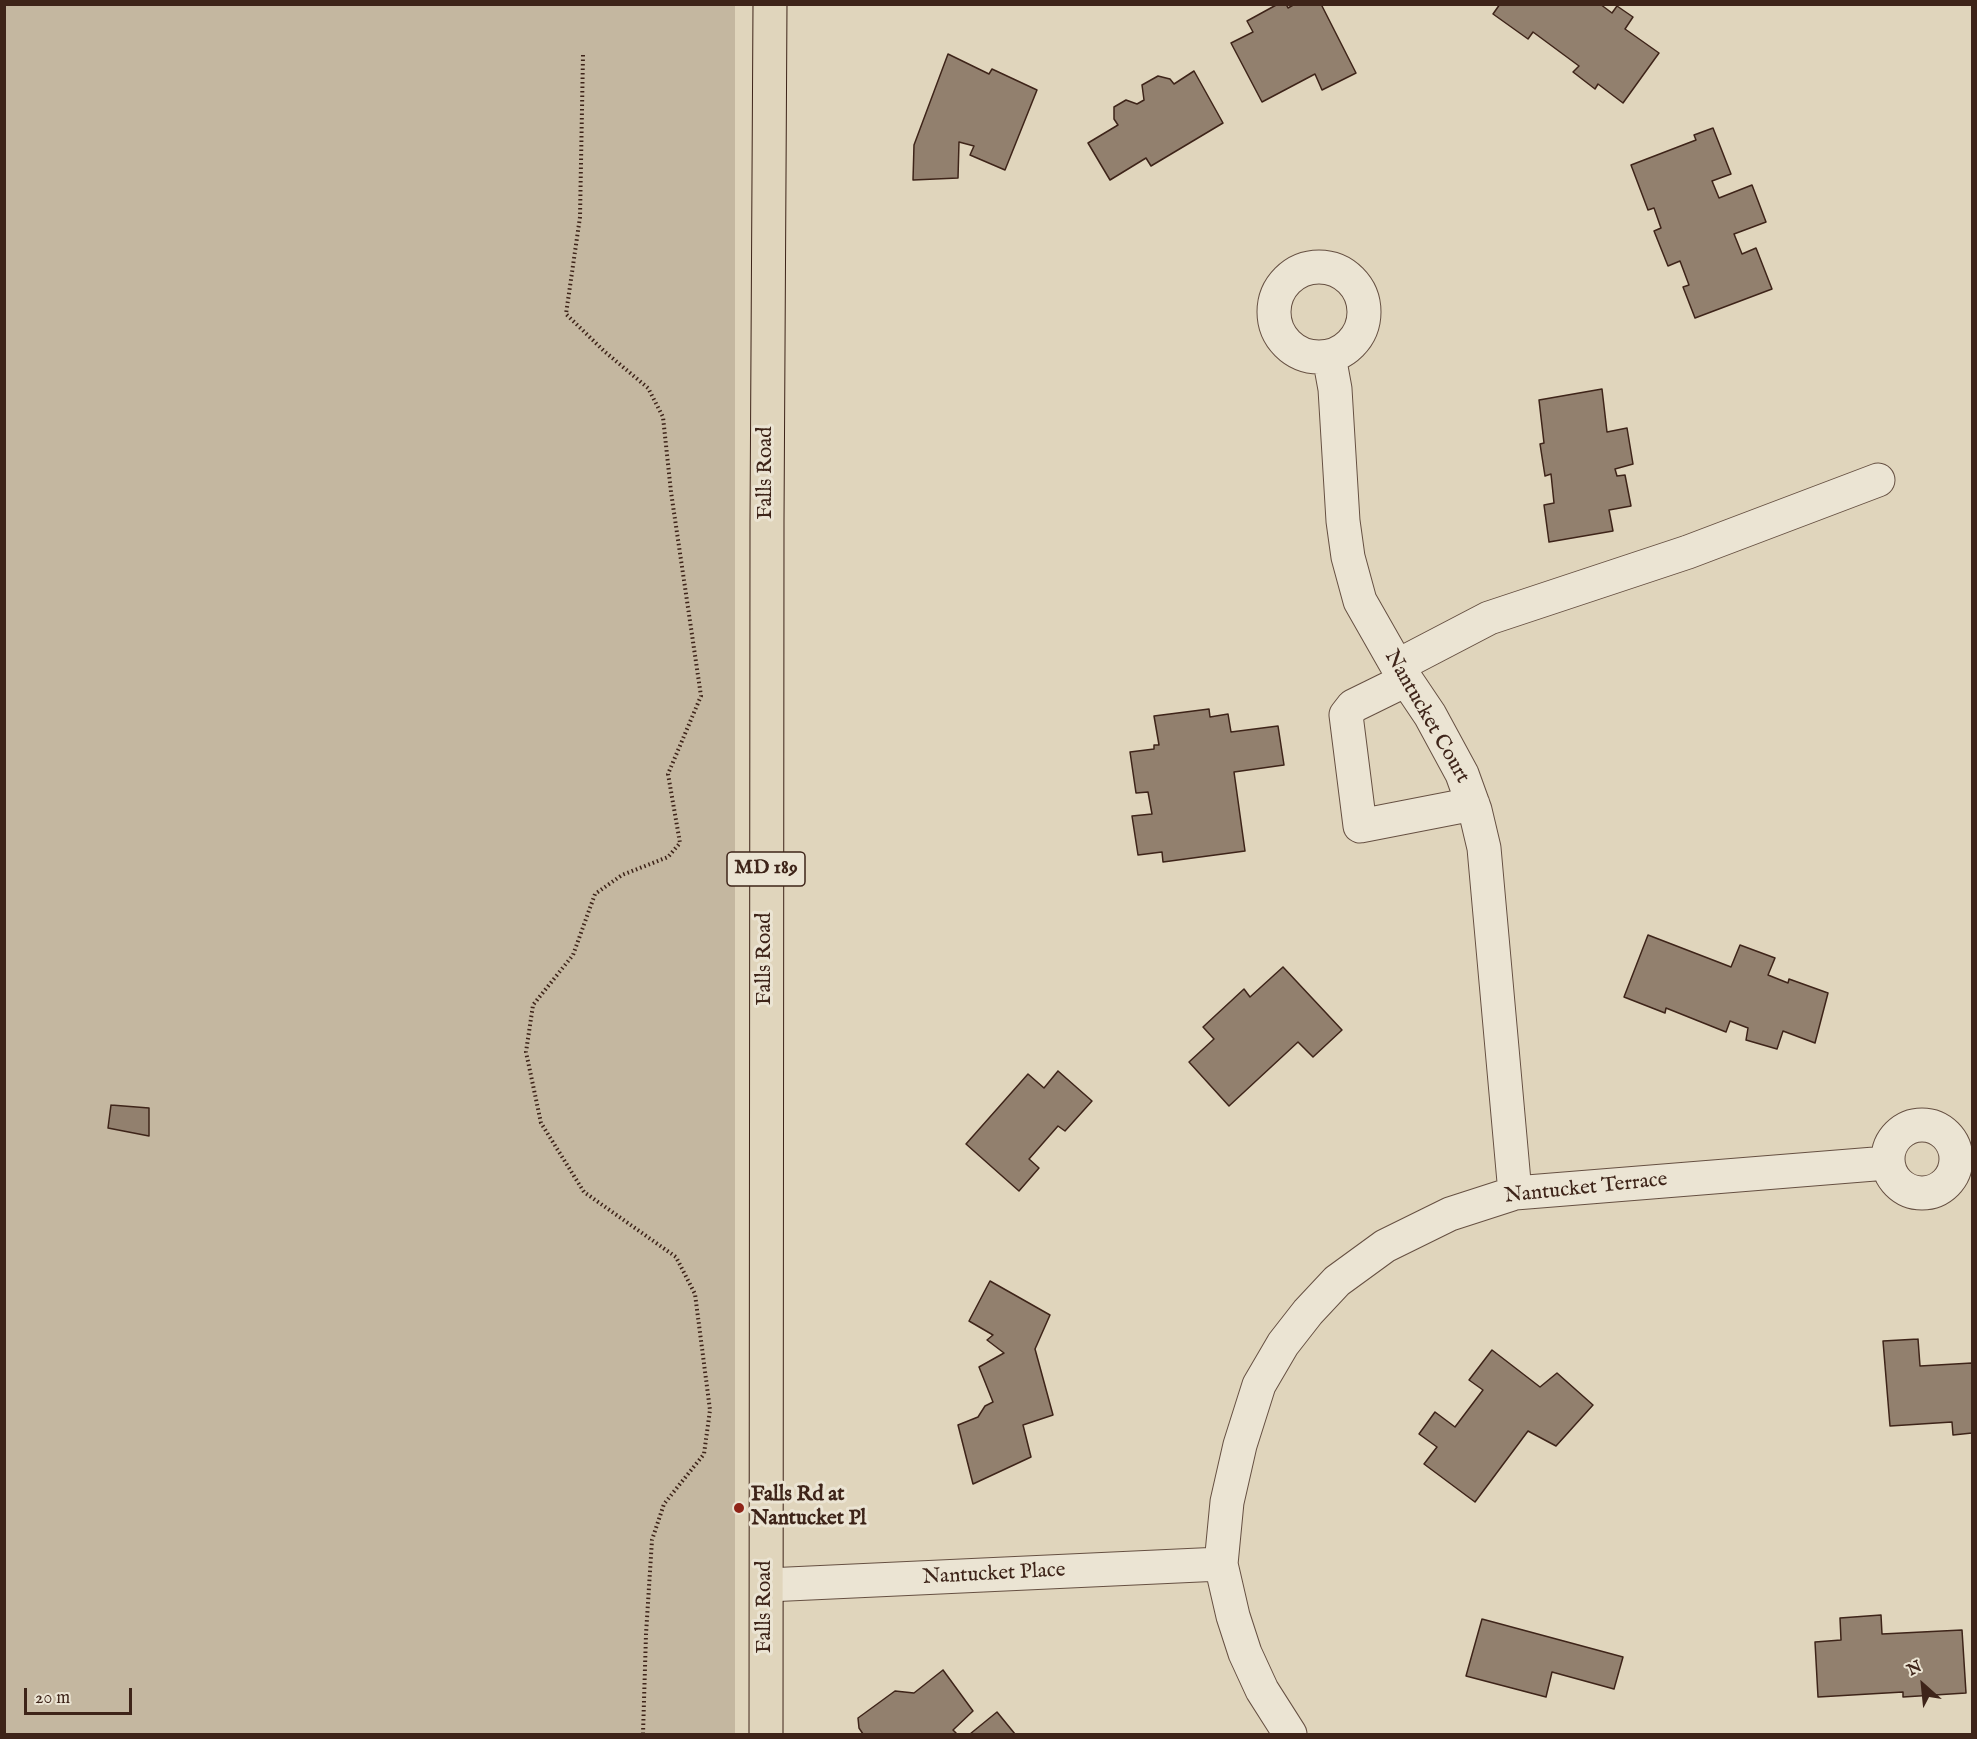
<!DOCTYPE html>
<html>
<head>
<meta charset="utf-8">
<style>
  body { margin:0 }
  #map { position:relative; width:1977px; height:1739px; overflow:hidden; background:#e0d5bc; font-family:"IM FELL English",serif }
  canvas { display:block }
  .frame { position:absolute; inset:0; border:6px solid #3e2419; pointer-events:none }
  .north { position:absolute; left:1893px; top:1655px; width:60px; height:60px; -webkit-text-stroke:4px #ebe4d3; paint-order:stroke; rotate:333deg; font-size:16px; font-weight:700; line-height:24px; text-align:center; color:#3e2419 }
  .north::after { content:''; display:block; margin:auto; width:21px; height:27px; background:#3e2419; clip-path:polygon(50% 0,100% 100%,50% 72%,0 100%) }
  .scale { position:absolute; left:24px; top:1688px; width:108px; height:27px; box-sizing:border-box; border:3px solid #3e2419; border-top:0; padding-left:8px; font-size:18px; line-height:21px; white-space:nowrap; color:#3e2419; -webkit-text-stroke:4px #ebe4d3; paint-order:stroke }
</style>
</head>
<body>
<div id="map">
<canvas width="1977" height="1739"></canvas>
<div class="frame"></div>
<div class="north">N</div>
<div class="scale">20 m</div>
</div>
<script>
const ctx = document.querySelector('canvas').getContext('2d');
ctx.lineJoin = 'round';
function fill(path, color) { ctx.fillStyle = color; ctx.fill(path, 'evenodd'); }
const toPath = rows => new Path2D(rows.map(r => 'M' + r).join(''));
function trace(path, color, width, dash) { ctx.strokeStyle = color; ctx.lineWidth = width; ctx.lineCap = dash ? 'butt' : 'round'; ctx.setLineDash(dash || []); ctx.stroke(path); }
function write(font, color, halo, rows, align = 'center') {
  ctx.font = font + ' "IM FELL English",serif'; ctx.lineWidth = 6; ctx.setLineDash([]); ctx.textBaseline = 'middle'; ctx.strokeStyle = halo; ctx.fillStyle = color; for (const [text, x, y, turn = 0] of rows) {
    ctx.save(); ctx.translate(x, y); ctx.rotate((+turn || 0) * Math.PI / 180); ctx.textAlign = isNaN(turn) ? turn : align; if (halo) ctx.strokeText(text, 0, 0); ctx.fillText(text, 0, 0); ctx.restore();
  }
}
const green = toPath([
  [5,5,735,5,735,1734,5,1734]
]);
const building = toPath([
  [1278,4,1286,4,1288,8,1295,4,1321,4,1356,73,1322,90,1315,74,1262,102,1231,43,1253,32,1247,21,1278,4],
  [1500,4,1600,4,1612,13,1617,6,1633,17,1625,29,1659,53,1623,103,1598,84,1595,89,1573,72,1579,66,1533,32,1528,39,1493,14,1500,4],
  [948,54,989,74,992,69,1037,90,1005,170,970,155,974,146,959,142,958,178,913,180,914,145,948,54],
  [1194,71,1223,123,1151,166,1146,158,1110,180,1088,143,1118,125,1114,119,1114,107,1126,100,1137,104,1144,100,1142,85,1158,76,1170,79,1174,84,1194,71],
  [1713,128,1731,174,1712,181,1719,198,1752,185,1766,222,1734,234,1742,254,1756,248,1772,289,1695,318,1683,287,1689,285,1680,261,1668,266,1654,231,1661,228,1654,208,1648,210,1631,165,1696,140,1694,135,1713,128],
  [1602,389,1607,432,1627,428,1633,464,1615,469,1617,476,1625,475,1631,506,1609,510,1613,531,1549,542,1544,505,1554,503,1551,474,1545,476,1540,444,1544,443,1539,400,1602,389],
  [1209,709,1210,717,1228,714,1231,732,1278,726,1284,765,1234,772,1245,851,1163,862,1162,852,1138,855,1132,816,1152,814,1148,792,1136,793,1130,752,1154,749,1154,745,1159,745,1154,716,1209,709],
  [1648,935,1731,967,1740,945,1775,958,1768,975,1788,983,1789,979,1828,993,1815,1043,1783,1031,1777,1049,1746,1040,1748,1028,1730,1021,1726,1032,1666,1008,1665,1013,1624,997,1648,935],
  [1283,967,1342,1030,1313,1057,1298,1042,1229,1106,1189,1062,1214,1039,1203,1027,1244,989,1250,997,1283,967],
  [1058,1071,1092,1101,1065,1131,1058,1126,1029,1159,1039,1168,1019,1191,966,1144,1028,1074,1044,1088,1058,1071],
  [111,1105,149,1108,149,1136,108,1128,111,1105],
  [990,1281,1050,1315,1035,1349,1053,1415,1023,1425,1031,1457,973,1484,958,1425,978,1417,985,1406,993,1402,979,1367,1004,1353,987,1340,993,1335,969,1321,990,1281],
  [1918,1339,1920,1366,1972,1363,1972,1433,1953,1435,1952,1422,1890,1426,1883,1341,1918,1339],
  [1492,1350,1540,1387,1557,1373,1593,1405,1556,1446,1528,1431,1475,1502,1424,1464,1437,1447,1419,1434,1435,1412,1455,1427,1483,1390,1469,1380,1492,1350],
  [1881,1615,1882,1634,1962,1630,1966,1693,1903,1697,1903,1692,1818,1697,1815,1642,1841,1640,1840,1618,1881,1615],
  [1482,1619,1623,1657,1614,1689,1552,1672,1546,1697,1466,1676,1482,1619],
  [943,1670,973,1711,953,1730,957,1734,863,1734,859,1728,858,1718,895,1691,914,1693,943,1670],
  [997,1712,1015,1734,970,1734,997,1712]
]);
const path = toPath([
  [583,55,580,217,566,314,604,351,648,388,663,417,671,492,701,696,668,774,680,843,668,857,622,875,595,894,573,955,533,1005,526,1052,541,1123,584,1192,676,1257,695,1294,710,1410,704,1454,664,1504,652,1540,646,1634,643,1734]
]);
const minor = toPath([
  '1274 312a45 45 0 1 1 90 0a45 45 0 1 1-90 0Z',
  [1329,356,1335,389,1343,521,1348,557,1360,601,1397,666,1430,715,1462,774,1475,810,1484,848,1515,1193],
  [1397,666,1489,618,1688,552,1878,480],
  [1406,680,1353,706,1346,715,1360,826,1473,804],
  '1888 1159a34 34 0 1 1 68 0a34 34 0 1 1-68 0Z',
  [767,1585,1221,1564],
  [1290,1734,1262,1690,1245,1653,1233,1616,1221,1564,1227,1502,1240,1445,1259,1385,1283,1344,1308,1312,1337,1281,1385,1246,1450,1214,1515,1193,1887,1163]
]);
const major = toPath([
  [766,1734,767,521,770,4]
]);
const markers = [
  [739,1508,6,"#8f2418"]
];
const shields = [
  [766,869,78]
];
const shieldNames = [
  ["MD 189",766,869]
];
const streetNames = [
  ["Falls Road",767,473,-90],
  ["Nantucket Court",1426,717,60],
  ["Falls Road",766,959,-90],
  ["Nantucket Terrace",1586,1189,-6],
  ["Nantucket Place",994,1575,-3],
  ["Falls Road",766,1607,-90]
];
const poiNames = [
  ["Falls Rd at",751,1496],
  ["Nantucket Pl",751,1520]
];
fill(green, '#c4b7a0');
fill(building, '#92806e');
trace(building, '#3e2419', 1.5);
trace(minor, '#665042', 35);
trace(major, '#3e2419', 35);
trace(path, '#3e2419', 4, [1.5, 3]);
trace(minor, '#ebe4d3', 33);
trace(major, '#e0d5bc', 33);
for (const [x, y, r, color] of markers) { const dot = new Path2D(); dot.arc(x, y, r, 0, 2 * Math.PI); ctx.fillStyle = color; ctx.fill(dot); trace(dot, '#ebe4d3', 2); }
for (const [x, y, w] of shields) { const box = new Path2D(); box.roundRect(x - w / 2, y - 17, w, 34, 4.5); ctx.fillStyle = '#ebe4d3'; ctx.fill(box); trace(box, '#3e2419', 1.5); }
write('bold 20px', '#3e2419', null, shieldNames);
write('21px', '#3e2419', '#ebe4d3', streetNames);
write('bold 21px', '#3e2419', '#ebe4d3', poiNames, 'left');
</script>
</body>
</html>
